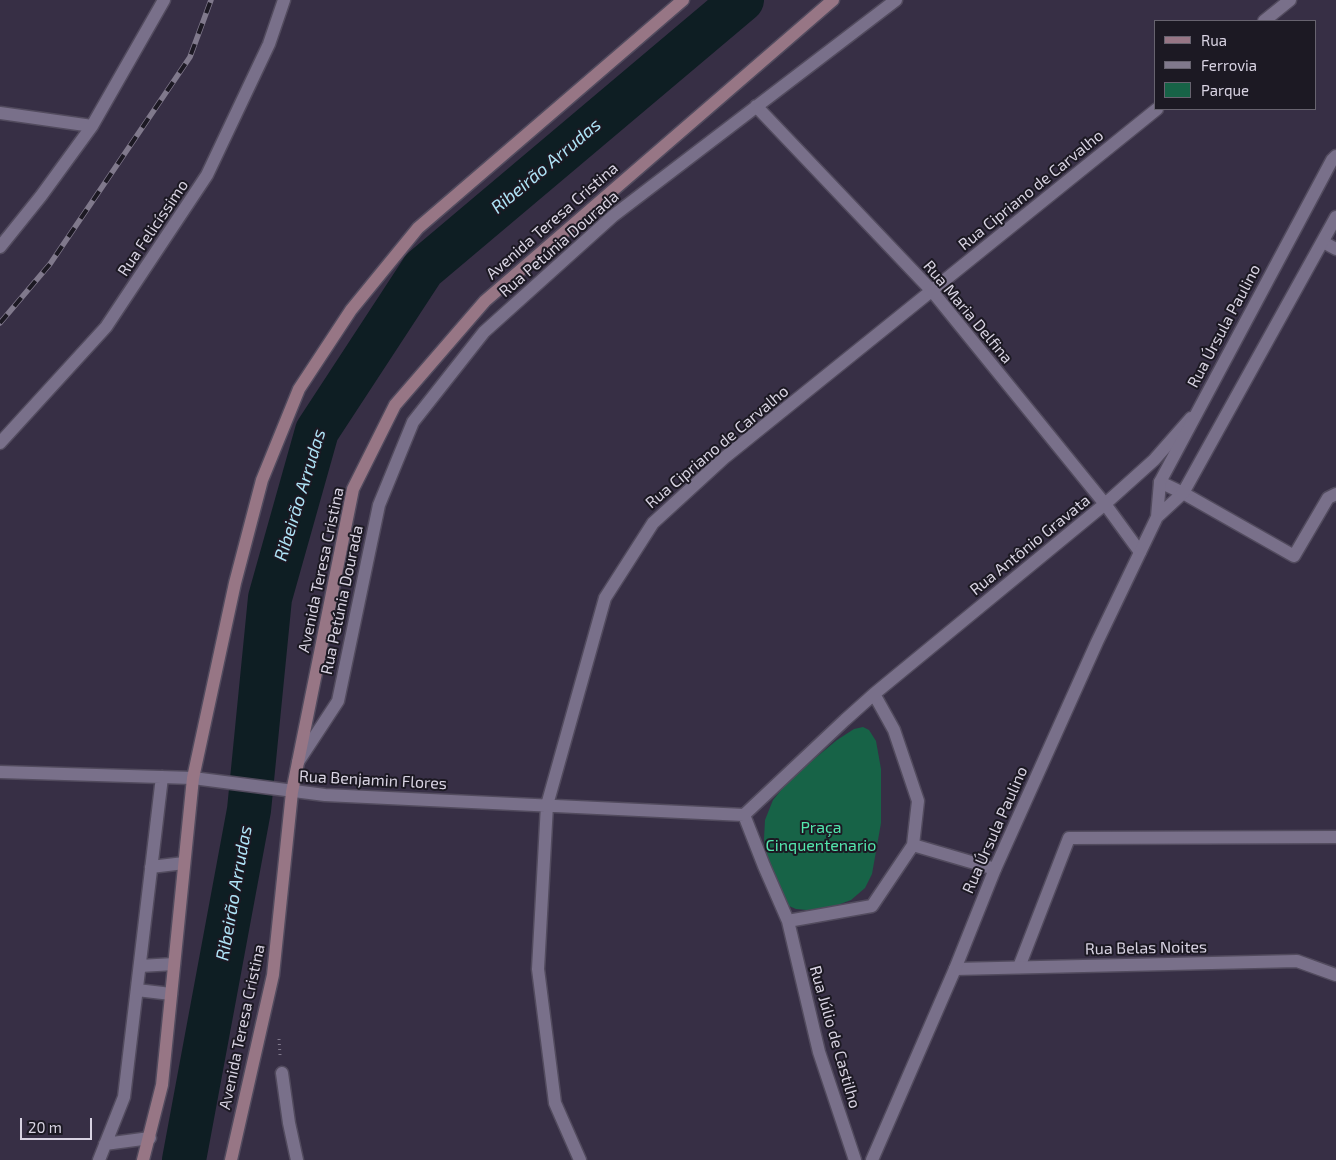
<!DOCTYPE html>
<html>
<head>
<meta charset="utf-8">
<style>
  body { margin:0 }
  #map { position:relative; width:1336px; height:1160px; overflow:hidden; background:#372f45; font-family:"Exo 2",sans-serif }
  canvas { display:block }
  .legend { position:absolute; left:1154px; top:20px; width:162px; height:90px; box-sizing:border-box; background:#1c1923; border:1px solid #67636f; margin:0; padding:6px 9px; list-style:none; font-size:15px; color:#d8d3e2 }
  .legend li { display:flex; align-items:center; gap:10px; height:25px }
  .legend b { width:25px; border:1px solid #67636f }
  .scale { position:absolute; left:20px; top:1118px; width:72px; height:22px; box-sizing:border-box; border:2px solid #d8d3e2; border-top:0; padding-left:6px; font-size:15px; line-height:18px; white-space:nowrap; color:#d8d3e2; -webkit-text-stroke:4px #1c1923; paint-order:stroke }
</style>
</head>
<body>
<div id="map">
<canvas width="1336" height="1160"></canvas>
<ul class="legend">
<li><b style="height:6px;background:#977685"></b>Rua</li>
<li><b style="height:6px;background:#80798c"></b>Ferrovia</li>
<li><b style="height:14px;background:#176347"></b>Parque</li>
</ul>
<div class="scale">20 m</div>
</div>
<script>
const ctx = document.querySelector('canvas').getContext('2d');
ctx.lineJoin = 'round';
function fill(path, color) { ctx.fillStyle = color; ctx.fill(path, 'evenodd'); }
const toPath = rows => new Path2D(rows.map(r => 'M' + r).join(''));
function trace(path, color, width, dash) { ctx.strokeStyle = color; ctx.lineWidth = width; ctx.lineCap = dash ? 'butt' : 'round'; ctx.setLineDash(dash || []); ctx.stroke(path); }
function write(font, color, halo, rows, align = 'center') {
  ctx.font = font + ' "Exo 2",sans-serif'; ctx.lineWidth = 4; ctx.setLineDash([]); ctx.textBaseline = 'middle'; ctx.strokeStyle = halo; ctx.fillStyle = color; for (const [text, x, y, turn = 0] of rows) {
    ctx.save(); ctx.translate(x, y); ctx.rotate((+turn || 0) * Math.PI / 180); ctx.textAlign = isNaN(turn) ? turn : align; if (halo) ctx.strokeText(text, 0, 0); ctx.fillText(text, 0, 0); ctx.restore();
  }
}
const green = toPath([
  [863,727,869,730,876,741,881,769,881,823,872,874,865,888,851,900,835,906,820,909,807,910,796,909,789,906,779,893,766,856,764,839,765,820,773,800,790,779,837,740,854,729]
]);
const river = toPath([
  [184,1160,249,810,270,598,317,431,423,269,742,0]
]);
const path = toPath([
  [279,1039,280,1055]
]);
const service = toPath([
  [1323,242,1336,249],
  [1160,482,1183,493,1294,556,1328,498,1336,494],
  [1019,967,1069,838,1336,837]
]);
const minor = toPath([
  [1264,21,1290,0],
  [756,106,932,291,1105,504,1140,552],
  [0,113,92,126],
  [0,247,41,196,92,126,164,0],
  [0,443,106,327,207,175,269,44,284,0],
  [298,762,338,701,379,505,413,422,484,332,613,216,896,0],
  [0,772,193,778,325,795,744,815],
  [744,815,845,720,874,694,1105,504,1154,460,1191,418],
  [744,815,764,866,788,921,819,1052,855,1160],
  [913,845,995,869],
  [151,867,184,863],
  [788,921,872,906,913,845,918,801,894,730,874,694],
  [140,966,174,964],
  [955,969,1297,961,1336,975],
  [137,990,171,994],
  [282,1073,289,1123,297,1160],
  [105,1144,150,1138],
  [99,1160,124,1097,162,777],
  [580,1160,555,1103,538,969,547,805,605,598,653,523,724,458,1157,109]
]);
const tertiary = toPath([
  [1157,517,1183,493,1336,217],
  [872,1160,955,969,995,869,1097,642,1157,517,1160,482,1332,160,1336,156]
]);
const secondary = toPath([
  [143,1160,162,1085,193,778,235,583,262,480,299,389,351,310,418,228,683,0],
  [231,1160,273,975,292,792,353,489,395,405,485,301,833,0]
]);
const rail = toPath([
  [0,323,50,264,190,57,211,0]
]);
const streetNames = [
  ["Rua Cipriano de Carvalho",1031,190,-39],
  ["Avenida Teresa Cristina",552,221,-41],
  ["Rua Felicíssimo",153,228,-56],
  ["Rua Petúnia Dourada",559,244,-41],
  ["Rua Maria Delfina",968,312,50],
  ["Rua Úrsula Paulino",1224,326,-62],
  ["Rua Cipriano de Carvalho",717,447,-40],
  ["Rua Antônio Gravata",1030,545,-39],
  ["Avenida Teresa Cristina",321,570,-78],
  ["Rua Petúnia Dourada",342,600,-78],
  ["Rua Benjamin Flores",373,780,3],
  ["Rua Úrsula Paulino",995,830,-66],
  ["Rua Belas Noites",1146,948,-1],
  ["Avenida Teresa Cristina",242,1027,-78],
  ["Rua Júlio de Castilho",835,1037,74]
];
const parkNames = [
  ["Praça",821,828],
  ["Cinquentenario",821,846]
];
const waterNames = [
  ["Ribeirão Arrudas",546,166,-40],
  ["Ribeirão Arrudas",300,495,-73],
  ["Ribeirão Arrudas",234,893,-80]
];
fill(green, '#176347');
trace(river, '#0e1e23', 44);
trace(service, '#524b5e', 15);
trace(minor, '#524b5e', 15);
trace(tertiary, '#524b5e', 15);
trace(secondary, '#524b5e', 15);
trace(path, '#80798c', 3, [1, 4]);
trace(service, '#79708a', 12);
trace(minor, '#79708a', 12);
trace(tertiary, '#79708a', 12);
trace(secondary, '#977685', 12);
trace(rail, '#80798c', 5.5);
trace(rail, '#1c1923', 4, [11]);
write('16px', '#d8d3e2', '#1c1923', streetNames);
write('16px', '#53e6ad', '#1c1923', parkNames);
write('italic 18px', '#afe4f7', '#1c1923', waterNames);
</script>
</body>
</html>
